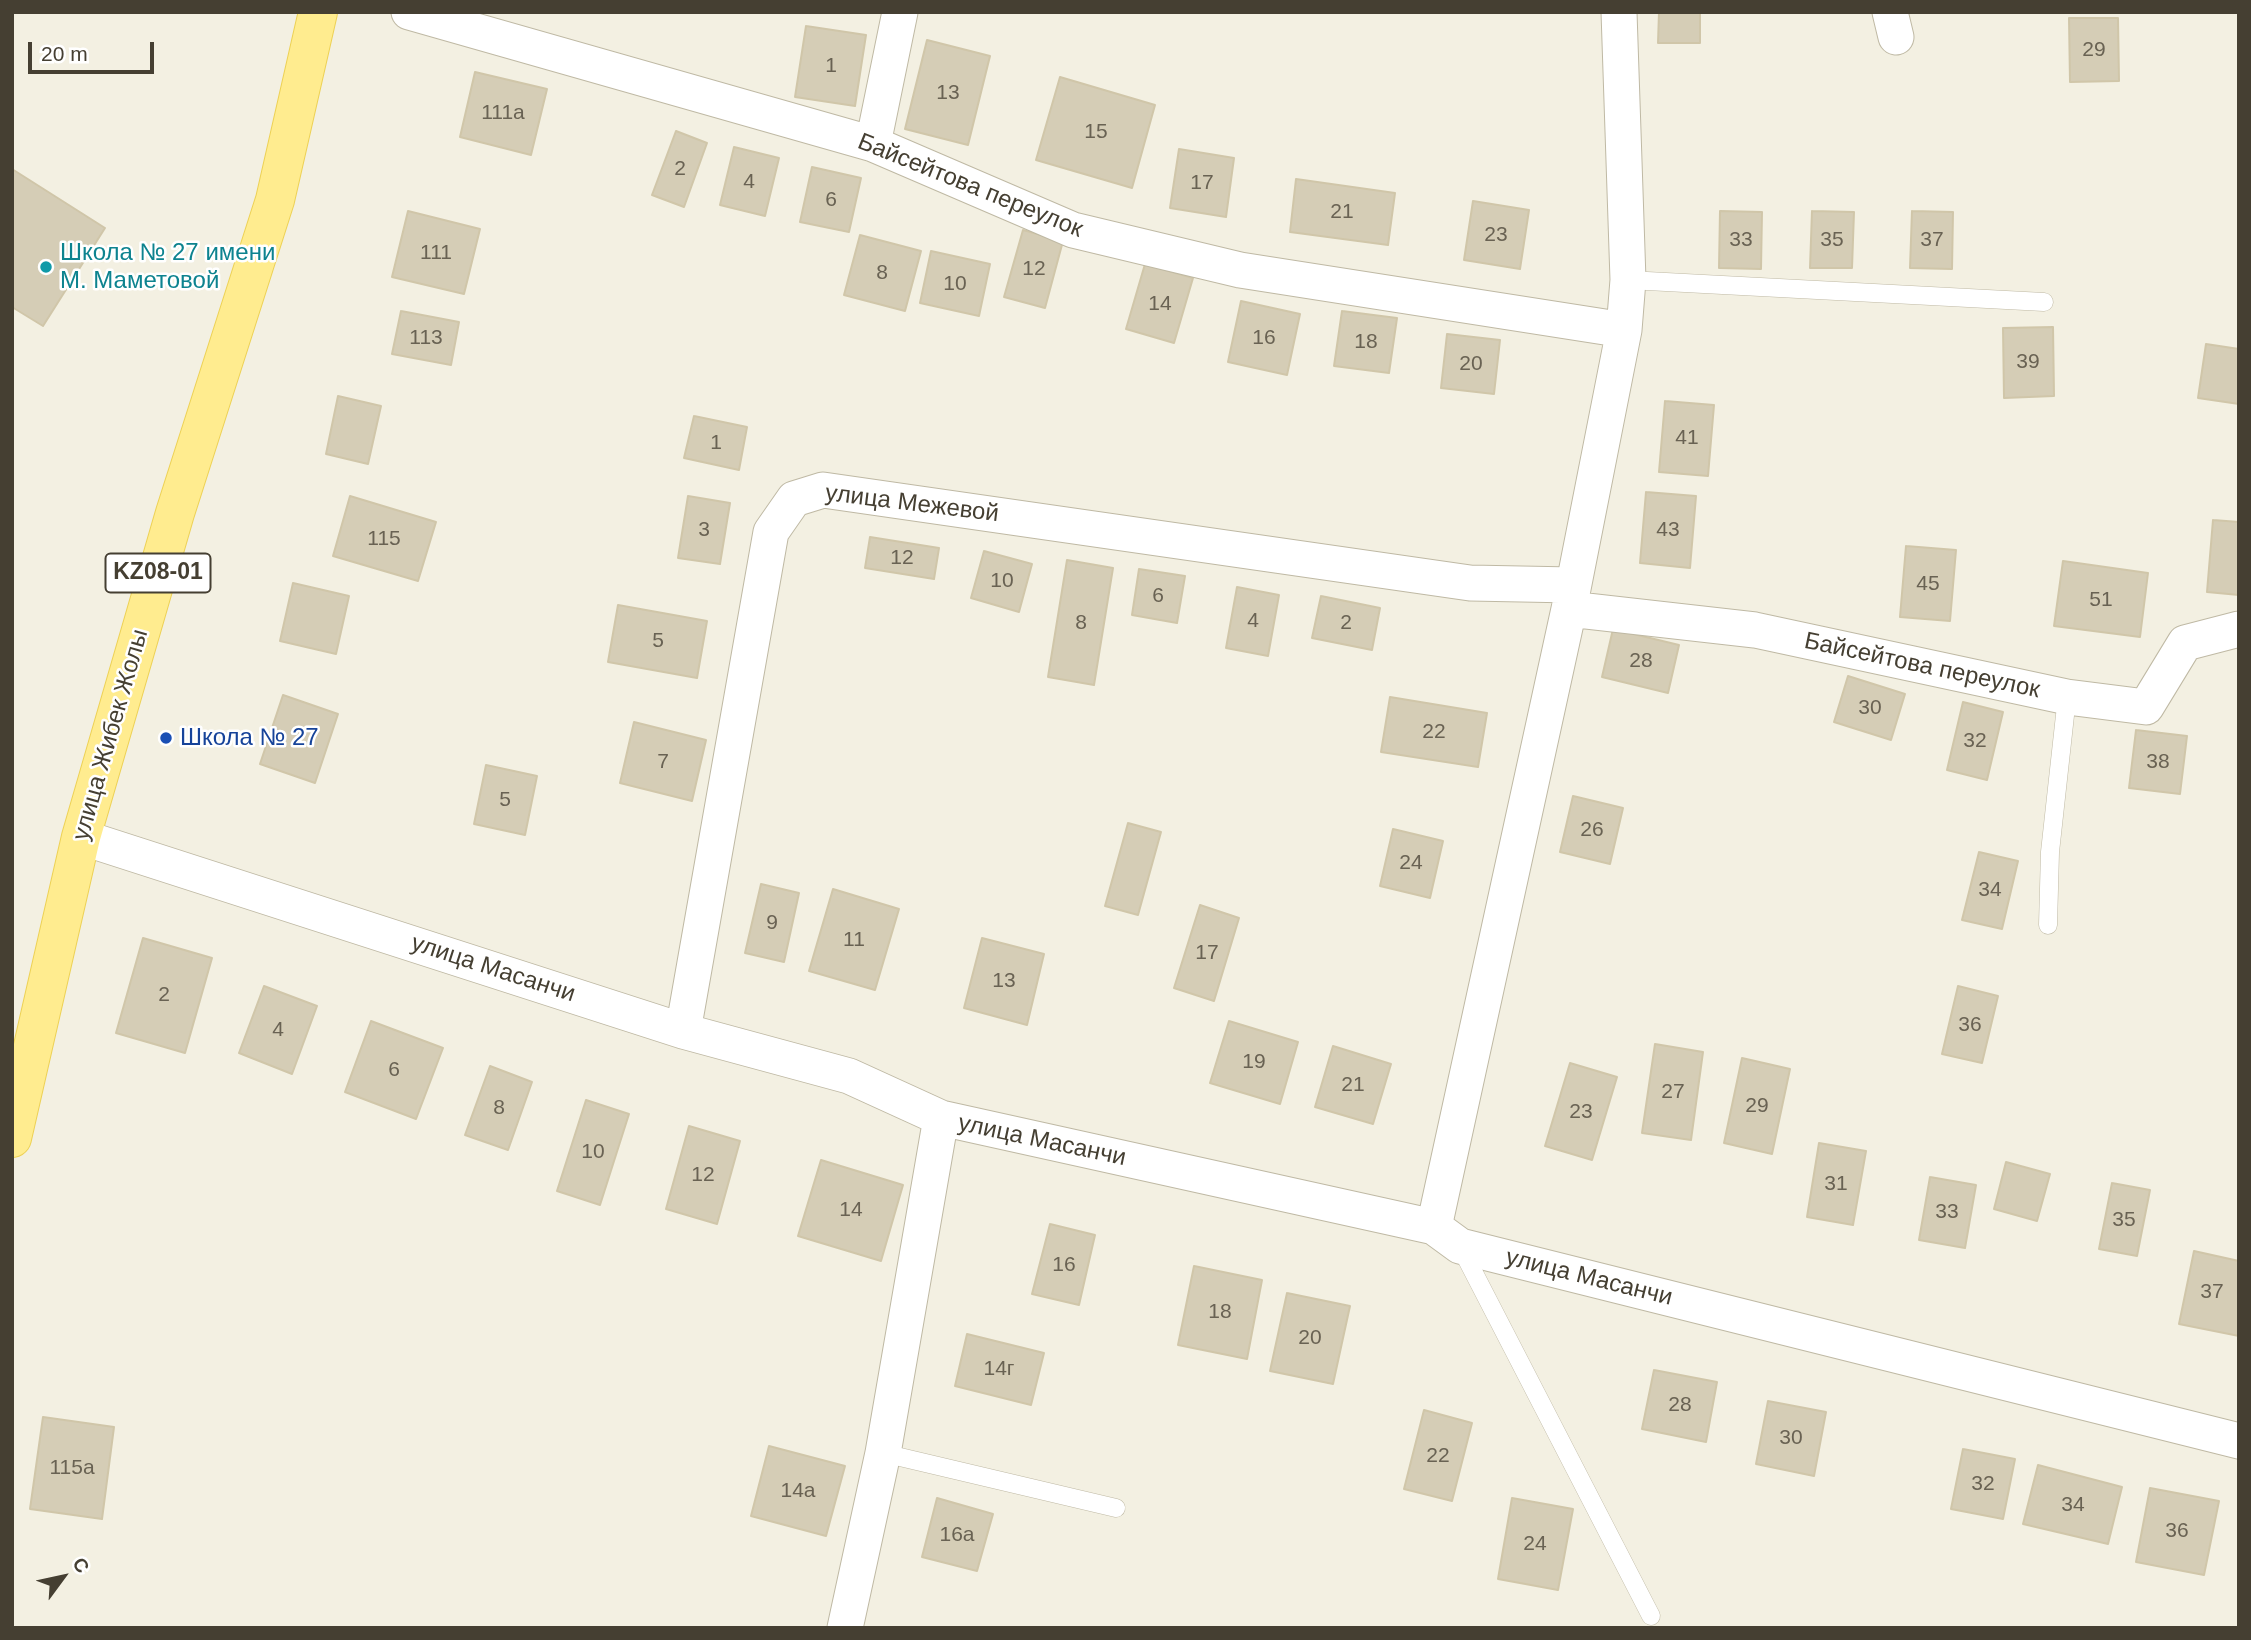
<!DOCTYPE html>
<html>
<head>
<meta charset="utf-8">
<style>
  body { margin:0 }
  #map { position:relative; width:2251px; height:1640px; overflow:hidden; background:#f3f0e2; font-family:Helvetica,sans-serif }
  canvas { display:block }
  .frame { position:absolute; inset:0; border:14px solid #453f32; pointer-events:none }
  .north { position:absolute; left:28px; top:1542px; width:70px; height:70px; -webkit-text-stroke:5px #fff; paint-order:stroke; rotate:57deg; font-size:19px; font-weight:700; line-height:28px; text-align:center; color:#453f32 }
  .north::after { content:''; display:block; margin:auto; width:24px; height:32px; background:#453f32; clip-path:polygon(50% 0,100% 100%,50% 72%,0 100%) }
  .scale { position:absolute; left:28px; top:42px; width:126px; height:32px; box-sizing:border-box; border:4px solid #453f32; border-top:0; padding-left:9px; font-size:21px; line-height:24px; white-space:nowrap; color:#453f32; -webkit-text-stroke:5px #fff; paint-order:stroke }
</style>
</head>
<body>
<div id="map">
<canvas width="2251" height="1640"></canvas>
<div class="frame"></div>
<div class="north">С</div>
<div class="scale">20 m</div>
</div>
<script>
const ctx = document.querySelector('canvas').getContext('2d');
ctx.lineJoin = 'round';
function fill(path, color) { ctx.fillStyle = color; ctx.fill(path, 'evenodd'); }
const toPath = rows => new Path2D(rows.map(r => 'M' + r).join(''));
function trace(path, color, width, dash) { ctx.strokeStyle = color; ctx.lineWidth = width; ctx.lineCap = dash ? 'butt' : 'round'; ctx.setLineDash(dash || []); ctx.stroke(path); }
function write(font, color, halo, rows, align = 'center') {
  ctx.font = font + ' Helvetica,sans-serif'; ctx.lineWidth = 5; ctx.setLineDash([]); ctx.textBaseline = 'middle'; ctx.strokeStyle = halo; ctx.fillStyle = color; for (const [text, x, y, turn = 0] of rows) {
    ctx.save(); ctx.translate(x, y); ctx.rotate((+turn || 0) * Math.PI / 180); ctx.textAlign = isNaN(turn) ? turn : align; if (halo) ctx.strokeText(text, 0, 0); ctx.fillText(text, 0, 0); ctx.restore();
  }
}
const building = toPath([
  [1659,12,1700,12,1700,43,1658,43,1659,12],
  [2069,18,2118,18,2119,81,2070,82,2069,18],
  [806,26,866,35,855,106,795,97,806,26],
  [927,40,990,56,968,145,905,129,927,40],
  [475,72,547,89,531,155,460,137,475,72],
  [1060,77,1155,105,1132,188,1036,160,1060,77],
  [676,131,707,143,684,207,652,195,676,131],
  [734,147,779,158,765,216,720,205,734,147],
  [1179,149,1234,158,1226,217,1170,208,1179,149],
  [812,167,861,178,849,232,800,222,812,167],
  [12,169,105,228,43,326,12,307,12,169],
  [1296,179,1395,193,1388,245,1290,232,1296,179],
  [1473,201,1529,210,1520,269,1464,260,1473,201],
  [408,211,480,229,464,294,392,277,408,211],
  [1720,211,1762,212,1761,269,1719,268,1720,211],
  [1812,211,1854,212,1852,268,1810,268,1812,211],
  [1912,211,1953,212,1952,269,1910,268,1912,211],
  [1023,230,1063,241,1045,308,1004,297,1023,230],
  [860,235,921,251,905,311,844,295,860,235],
  [931,251,990,264,979,316,920,303,931,251],
  [1145,264,1193,278,1174,343,1126,329,1145,264],
  [1241,301,1300,314,1287,375,1228,362,1241,301],
  [401,311,459,322,451,365,392,354,401,311],
  [1342,311,1397,318,1389,373,1334,366,1342,311],
  [2053,327,2054,396,2004,398,2003,328,2053,327],
  [1447,334,1500,340,1494,394,1441,388,1447,334],
  [2206,344,2239,349,2239,404,2198,398,2206,344],
  [338,396,381,406,368,464,326,454,338,396],
  [1665,401,1714,405,1708,476,1659,472,1665,401],
  [694,416,747,427,739,470,684,458,694,416],
  [1646,492,1696,496,1690,568,1640,563,1646,492],
  [350,496,436,522,418,581,333,556,350,496],
  [688,496,730,503,720,564,678,558,688,496],
  [2213,520,2239,522,2239,595,2207,592,2213,520],
  [870,537,939,548,934,579,865,568,870,537],
  [1906,546,1956,550,1950,621,1900,617,1906,546],
  [984,551,1032,564,1019,612,971,598,984,551],
  [1067,560,1113,568,1094,685,1048,677,1067,560],
  [2063,561,2148,573,2140,637,2054,626,2063,561],
  [1139,569,1185,576,1177,623,1132,615,1139,569],
  [293,583,349,596,336,654,280,641,293,583],
  [1237,587,1279,595,1268,656,1226,648,1237,587],
  [1321,596,1380,608,1372,650,1312,638,1321,596],
  [618,605,707,621,697,678,608,662,618,605],
  [1613,629,1679,645,1668,693,1602,677,1613,629],
  [1848,676,1905,694,1891,740,1834,722,1848,676],
  [2238,684,2239,684,2239,741,2238,741,2238,684],
  [283,695,338,714,315,783,260,764,283,695],
  [1390,697,1487,713,1478,767,1381,752,1390,697],
  [1963,702,2003,712,1987,780,1947,770,1963,702],
  [634,722,706,740,692,801,620,783,634,722],
  [2136,730,2187,736,2180,794,2129,788,2136,730],
  [486,765,537,776,525,835,474,824,486,765],
  [1573,796,1623,808,1610,864,1560,852,1573,796],
  [1128,823,1161,832,1138,915,1105,906,1128,823],
  [1393,829,1443,841,1430,898,1380,886,1393,829],
  [1979,852,2018,861,2002,929,1962,920,1979,852],
  [761,884,799,893,784,962,745,953,761,884],
  [833,889,899,909,875,990,809,971,833,889],
  [1200,905,1239,918,1214,1001,1174,988,1200,905],
  [143,938,212,958,185,1053,116,1033,143,938],
  [982,938,1044,954,1027,1025,964,1008,982,938],
  [264,986,317,1006,292,1074,239,1053,264,986],
  [1958,986,1998,996,1982,1063,1942,1054,1958,986],
  [371,1021,443,1048,416,1119,345,1092,371,1021],
  [1229,1021,1298,1042,1280,1104,1210,1083,1229,1021],
  [1655,1044,1703,1052,1691,1140,1642,1133,1655,1044],
  [1333,1046,1391,1064,1373,1124,1315,1107,1333,1046],
  [1742,1058,1790,1069,1772,1154,1724,1143,1742,1058],
  [1570,1063,1617,1077,1592,1160,1545,1146,1570,1063],
  [490,1066,532,1082,508,1150,465,1135,490,1066],
  [586,1100,629,1114,600,1205,557,1191,586,1100],
  [689,1126,740,1141,717,1224,666,1209,689,1126],
  [1819,1143,1866,1151,1853,1225,1807,1217,1819,1143],
  [821,1160,903,1185,881,1261,798,1236,821,1160],
  [2006,1162,2050,1174,2037,1221,1994,1209,2006,1162],
  [1930,1177,1976,1185,1965,1248,1919,1240,1930,1177],
  [2112,1183,2150,1190,2137,1256,2099,1249,2112,1183],
  [1050,1224,1095,1235,1079,1305,1032,1294,1050,1224],
  [2194,1251,2239,1261,2239,1336,2179,1324,2194,1251],
  [1194,1266,1262,1280,1247,1359,1178,1345,1194,1266],
  [1287,1293,1350,1306,1333,1384,1270,1371,1287,1293],
  [967,1334,1044,1353,1031,1405,955,1386,967,1334],
  [1654,1370,1717,1382,1706,1442,1642,1429,1654,1370],
  [1768,1401,1826,1412,1814,1476,1756,1464,1768,1401],
  [1424,1410,1472,1423,1452,1501,1404,1489,1424,1410],
  [43,1417,114,1427,102,1519,30,1509,43,1417],
  [769,1446,845,1466,826,1536,751,1516,769,1446],
  [1963,1449,2015,1459,2003,1519,1951,1509,1963,1449],
  [2038,1465,2122,1487,2108,1544,2023,1524,2038,1465],
  [2150,1488,2219,1501,2204,1575,2136,1562,2150,1488],
  [937,1498,993,1514,977,1571,922,1557,937,1498],
  [1512,1498,1573,1509,1558,1590,1498,1579,1512,1498]
]);
const service = toPath([
  [1628,280,2044,302],
  [2048,925,2050,852,2067,697],
  [1460,1246,1651,1616],
  [883,1453,1116,1508]
]);
const minor = toPath([
  [409,12,873,144,1073,230,1240,270,1624,330],
  [1890,12,1896,37],
  [873,144,900,12],
  [1569,609,1755,630,2067,697,2146,707,2185,643,2239,629],
  [81,837,683,1031,849,1076,941,1118,1434,1227,1460,1246,2239,1441],
  [683,1031,771,532,794,499,823,490,1470,583,1573,585],
  [1434,1227,1569,609,1624,330,1628,280,1619,12],
  [845,1628,883,1453,941,1118]
]);
const primary = toPath([
  [12,1138,81,837,175,513,275,200,318,12]
]);
const markers = [
  [46,267,7,"#0f9aa8"],
  [166,738,7,"#1a4fb4"]
];
const numberNames = [
  ["29",2094,50],
  ["1",831,66],
  ["13",948,93],
  ["111а",503,113],
  ["15",1096,132],
  ["2",680,169],
  ["4",749,182],
  ["17",1202,183],
  ["6",831,200],
  ["21",1342,212],
  ["23",1496,235],
  ["33",1741,240],
  ["35",1832,240],
  ["37",1932,240],
  ["111",436,253],
  ["12",1034,269],
  ["8",882,273],
  ["10",955,284],
  ["14",1160,304],
  ["113",426,338],
  ["16",1264,338],
  ["18",1366,342],
  ["39",2028,362],
  ["20",1471,364],
  ["41",1687,438],
  ["1",716,443],
  ["3",704,530],
  ["43",1668,530],
  ["115",384,539],
  ["12",902,558],
  ["10",1002,581],
  ["45",1928,584],
  ["6",1158,596],
  ["51",2101,600],
  ["4",1253,621],
  ["8",1081,623],
  ["2",1346,623],
  ["5",658,641],
  ["28",1641,661],
  ["30",1870,708],
  ["22",1434,732],
  ["32",1975,741],
  ["7",663,762],
  ["38",2158,762],
  ["5",505,800],
  ["26",1592,830],
  ["24",1411,863],
  ["34",1990,890],
  ["9",772,923],
  ["11",854,940],
  ["17",1207,953],
  ["13",1004,981],
  ["2",164,995],
  ["36",1970,1025],
  ["4",278,1030],
  ["19",1254,1062],
  ["6",394,1070],
  ["21",1353,1085],
  ["27",1673,1092],
  ["29",1757,1106],
  ["8",499,1108],
  ["23",1581,1112],
  ["10",593,1152],
  ["12",703,1175],
  ["31",1836,1184],
  ["14",851,1210],
  ["33",1947,1212],
  ["35",2124,1220],
  ["16",1064,1265],
  ["37",2212,1292],
  ["18",1220,1312],
  ["20",1310,1338],
  ["14г",999,1369],
  ["28",1680,1405],
  ["30",1791,1438],
  ["22",1438,1456],
  ["115а",72,1468],
  ["32",1983,1484],
  ["14а",798,1491],
  ["34",2073,1505],
  ["36",2177,1531],
  ["16а",957,1535],
  ["24",1535,1544]
];
const shields = [
  [158,573,105]
];
const shieldNames = [
  ["KZ08-01",158,573]
];
const streetNames = [
  ["Байсейтова переулок",970,186,22],
  ["улица Межевой",912,504,7],
  ["Байсейтова переулок",1922,666,12],
  ["улица Жибек Жолы",111,735,-74],
  ["улица Масанчи",493,969,18],
  ["улица Масанчи",1042,1141,12],
  ["улица Масанчи",1589,1278,14]
];
const cultureNames = [
  ["Школа № 27 имени",60,253],
  ["М. Маметовой",60,281]
];
const transitNames = [
  ["Школа № 27",180,738]
];
fill(building, '#d5cdb6');
trace(building, '#d0c6a9', 2);
trace(service, '#bfb9a4', 19);
trace(minor, '#bfb9a4', 37);
trace(primary, '#edd155', 40);
trace(service, '#fff', 18);
trace(minor, '#fff', 35);
trace(primary, '#ffec8f', 38);
for (const [x, y, r, color] of markers) { const dot = new Path2D(); dot.arc(x, y, r, 0, 2 * Math.PI); ctx.fillStyle = color; ctx.fill(dot); trace(dot, '#fff', 2.5); }
write('21px', '#696253', null, numberNames);
for (const [x, y, w] of shields) { const box = new Path2D(); box.roundRect(x - w / 2, y - 19.5, w, 39, 5); ctx.fillStyle = '#fff'; ctx.fill(box); trace(box, '#453f32', 2); }
write('bold 23px', '#453f32', null, shieldNames);
write('24px', '#453f32', '#fff', streetNames);
write('24px', '#0d838f', '#fff', cultureNames, 'left');
write('24px', '#164399', '#fff', transitNames, 'left');
</script>
</body>
</html>
